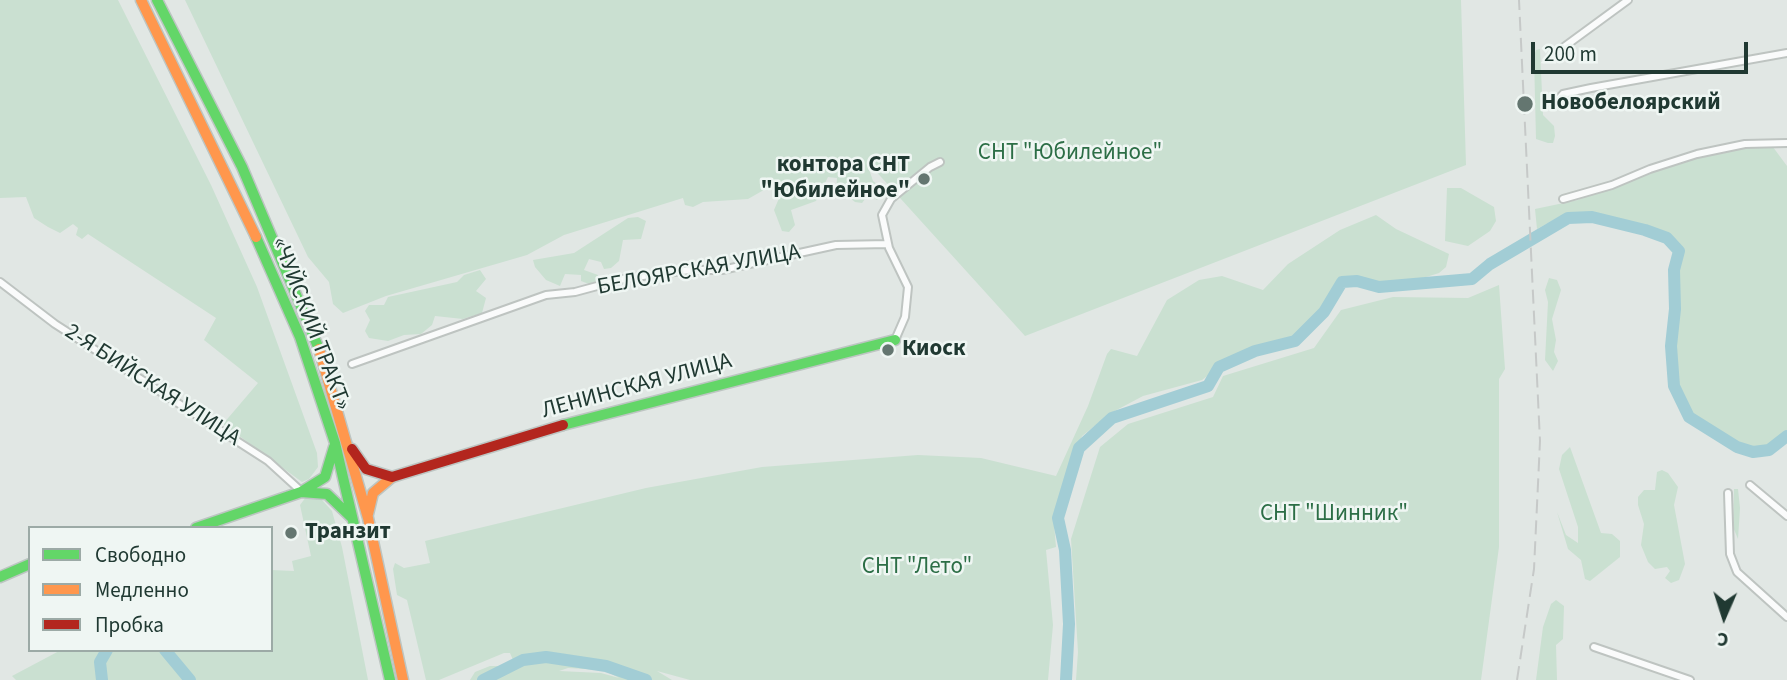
<!DOCTYPE html>
<html>
<head>
<meta charset="utf-8">
<style>
  body { margin:0 }
  #map { position:relative; width:1787px; height:680px; overflow:hidden; background:#e1e7e4; font-family:"Source Sans 3",sans-serif }
  canvas { display:block }
  .legend { position:absolute; left:28px; top:526px; width:245px; height:126px; box-sizing:border-box; background:#eff6f3; border:2px solid #9caaa6; margin:0; padding:9px 12px; list-style:none; font-size:21px; color:#203932 }
  .legend li { display:flex; align-items:center; gap:14px; height:35px }
  .legend b { width:35px; border:2px solid #9caaa6 }
  .north { position:absolute; left:1689px; top:582px; width:70px; height:70px; -webkit-text-stroke:5px #eff6f3; paint-order:stroke; rotate:183deg; font-size:19px; font-weight:700; line-height:28px; text-align:center; color:#203932 }
  .north::after { content:''; display:block; margin:auto; width:24px; height:32px; background:#203932; clip-path:polygon(50% 0,100% 100%,50% 72%,0 100%) }
  .scale { position:absolute; left:1531px; top:42px; width:217px; height:32px; box-sizing:border-box; border:4px solid #203932; border-top:0; padding-left:9px; font-size:21px; line-height:24px; white-space:nowrap; color:#203932; -webkit-text-stroke:5px #eff6f3; paint-order:stroke }
</style>
</head>
<body>
<div id="map">
<canvas width="1787" height="680"></canvas>
<ul class="legend">
<li><b style="height:9px;background:#63d668"></b>Свободно</li>
<li><b style="height:9px;background:#ff974d"></b>Медленно</li>
<li><b style="height:9px;background:#b3261e"></b>Пробка</li>
</ul>
<div class="north">С</div>
<div class="scale">200 m</div>
</div>
<script>
const ctx = document.querySelector('canvas').getContext('2d');
ctx.lineJoin = 'round';
function fill(path, color) { ctx.fillStyle = color; ctx.fill(path, 'evenodd'); }
const toPath = rows => new Path2D(rows.map(r => 'M' + r).join(''));
function trace(path, color, width, dash) { ctx.strokeStyle = color; ctx.lineWidth = width; ctx.lineCap = dash ? 'butt' : 'round'; ctx.setLineDash(dash || []); ctx.stroke(path); }
function write(font, color, halo, rows, align = 'center') {
  ctx.font = font + ' "Source Sans 3",sans-serif'; ctx.lineWidth = 5; ctx.setLineDash([]); ctx.textBaseline = 'middle'; ctx.strokeStyle = halo; ctx.fillStyle = color; for (const [text, x, y, turn = 0] of rows) {
    ctx.save(); ctx.translate(x, y); ctx.rotate((+turn || 0) * Math.PI / 180); ctx.textAlign = isNaN(turn) ? turn : align; if (halo) ctx.strokeText(text, 0, 0); ctx.fillText(text, 0, 0); ctx.restore();
  }
}
const green = toPath([
  [0,0,118,0,211,185,257,287,317,453,318,467,309,479,302,482,223,424,258,383,204,340,216,318,88,234,82,239,76,235,78,228,73,224,60,233,48,227,34,218,26,197,0,198],
  [185,0,1461,0,1466,165,1025,336,872,167,869,169,873,181,888,192,877,200,869,194,862,203,855,202,845,194,836,193,837,178,828,177,816,201,791,210,795,225,789,232,782,231,774,210,780,196,769,187,748,199,703,202,693,207,685,205,683,198,564,235,527,255,386,296,343,313,333,304,329,282,308,257],
  [1540,49,1543,115,1554,126,1555,136,1553,143,1548,143,1536,139,1534,56,1536,50],
  [1770,143,1787,166,1787,436,1769,450,1753,452,1737,447,1689,417,1674,380,1671,346,1675,309,1674,270,1679,251,1676,244,1645,230,1592,217,1588,213,1568,212,1537,229,1535,209,1578,200,1650,169,1697,154],
  [1447,188,1461,188,1494,207,1496,221,1490,231,1468,246,1445,241],
  [1376,215,1396,229,1449,254,1446,267,1439,273,1407,283,1379,287,1357,281,1342,282,1324,312,1295,341,1255,351,1219,367,1202,380,1143,396,1111,413,1082,436,1054,524,1056,547,1046,550,1053,625,1048,680,690,680,657,671,672,680,470,680,475,672,490,666,504,666,513,660,510,653,504,653,439,680,426,680,407,600,397,595,393,569,395,563,404,568,430,563,425,541,646,488,762,467,918,455,981,458,1056,476,1088,406,1107,354,1111,349,1137,356,1167,300,1199,280,1222,276,1263,290,1288,264,1340,230],
  [568,668,604,670,619,678,601,673,559,671],
  [638,217,646,221,641,239,623,240,619,261,611,268,604,269,601,262,589,259,584,270,598,275,597,281,589,284,581,281,581,275,565,274,560,286,546,280,535,267,533,260,574,253,628,218],
  [480,270,486,279,476,291,486,298,482,313,463,319,435,316,432,325,421,334,404,335,388,341,369,338,365,331,370,320,365,311,369,305,384,305,388,297,457,282,464,275],
  [1549,278,1557,280,1561,290,1552,319,1556,340,1554,352,1558,361,1553,371,1545,360,1548,302,1545,290],
  [1499,285,1505,369,1499,379,1499,547,1481,680,1076,680,1078,652,1071,539,1100,447,1128,424,1213,397,1223,376,1314,348,1341,310,1393,297,1468,298],
  [1570,447,1601,533,1612,534,1620,541,1620,557,1590,581,1585,579,1581,560,1568,549,1557,512,1566,535,1578,543,1578,527,1559,469,1562,455],
  [1662,470,1668,473,1678,487,1674,505,1685,564,1679,580,1671,583,1665,578,1670,571,1667,567,1655,569,1648,562,1641,545,1644,524,1638,505,1638,497,1644,490,1655,490,1657,472],
  [1734,489,1738,489,1740,508,1738,539,1733,527],
  [306,497,322,500,332,511,342,547,368,680,16,680,12,676,61,650,271,650,271,570,294,571,292,561,311,556,300,505],
  [1556,600,1564,606,1563,639,1556,645,1557,680,1536,680,1543,627,1551,604]
]);
const river = toPath([
  [165,650,190,680],
  [102,680,100,662,107,650],
  [483,680,523,660,546,657,606,666,646,680],
  [1066,680,1069,624,1065,550,1058,518,1079,448,1112,418,1208,386,1219,367,1255,351,1295,341,1324,312,1342,282,1357,281,1379,287,1472,279,1490,264,1568,218,1592,217,1645,230,1667,238,1679,251,1674,270,1675,309,1671,346,1674,386,1689,417,1737,447,1753,452,1769,450,1787,436]
]);
const street = toPath([
  [1553,55,1628,0],
  [1553,105,1563,94,1591,88,1787,53],
  [1563,199,1612,185,1650,169,1697,154,1745,144,1787,143],
  [0,282,55,324,268,461,302,492],
  [895,340,905,317,908,287,889,248,882,215,891,199,930,167,940,162],
  [352,364,546,295,575,292,627,278,690,270,722,270,836,245,888,244],
  [1750,485,1787,516],
  [1728,493,1730,554,1737,572,1787,617],
  [1594,647,1690,680]
]);
const fast = toPath([
  [157,0,242,167,319,349],
  [256,237,300,337,335,443,390,680],
  [563,425,895,340],
  [301,492,325,477,334,447],
  [196,528,301,492,327,494,352,518],
  [0,577,30,564]
]);
const slow = toPath([
  [141,0,256,237],
  [319,349,368,518,403,680],
  [368,514,373,493,392,477]
]);
const jam = toPath([
  [352,449,366,469,392,477,563,425]
]);
const rail = toPath([
  [1517,680,1534,569,1540,441,1519,0]
]);
const markers = [
  [1525,104,9,"#647670"],
  [924,179,7,"#647670"],
  [888,350,7,"#647670"],
  [291,533,7,"#647670"]
];
const poiNames = [
  ["Новобелоярский",1541,104],
  ["контора СНТ",910,166,"right"],
  ["\"Юбилейное\"",910,192,"right"],
  ["Киоск",902,350],
  ["Транзит",305,533]
];
const parkNames = [
  ["СНТ \"Юбилейное\"",1070,154],
  ["СНТ \"Шинник\"",1334,515],
  ["СНТ \"Лето\"",917,568]
];
const streetNames = [
  ["БЕЛОЯРСКАЯ УЛИЦА",699,271,-10],
  ["«ЧУЙСКИЙ ТРАКТ»",310,324,69],
  ["2-Я БИЙСКАЯ УЛИЦА",152,386,33],
  ["ЛЕНИНСКАЯ УЛИЦА",637,387,-15]
];
fill(green, '#cae0d1');
trace(river, '#a2cdd5', 12);
trace(street, '#bec4c1', 10);
trace(fast, '#bdc5c2', 13);
trace(slow, '#bdc5c2', 13);
trace(jam, '#bdc5c2', 13);
trace(street, '#fafbfb', 6);
trace(fast, '#63d668', 10);
trace(slow, '#ff974d', 10);
trace(jam, '#b3261e', 10);
trace(rail, '#c6c9c8', 2, [14, 7]);
for (const [x, y, r, color] of markers) { const dot = new Path2D(); dot.arc(x, y, r, 0, 2 * Math.PI); ctx.fillStyle = color; ctx.fill(dot); trace(dot, '#eff6f3', 2.5); }
write('bold 23px', '#203932', '#eff6f3', poiNames, 'left');
write('23px', '#2c6e46', '#eff6f3', parkNames);
write('23px', '#203932', '#eff6f3', streetNames);
</script>
</body>
</html>
